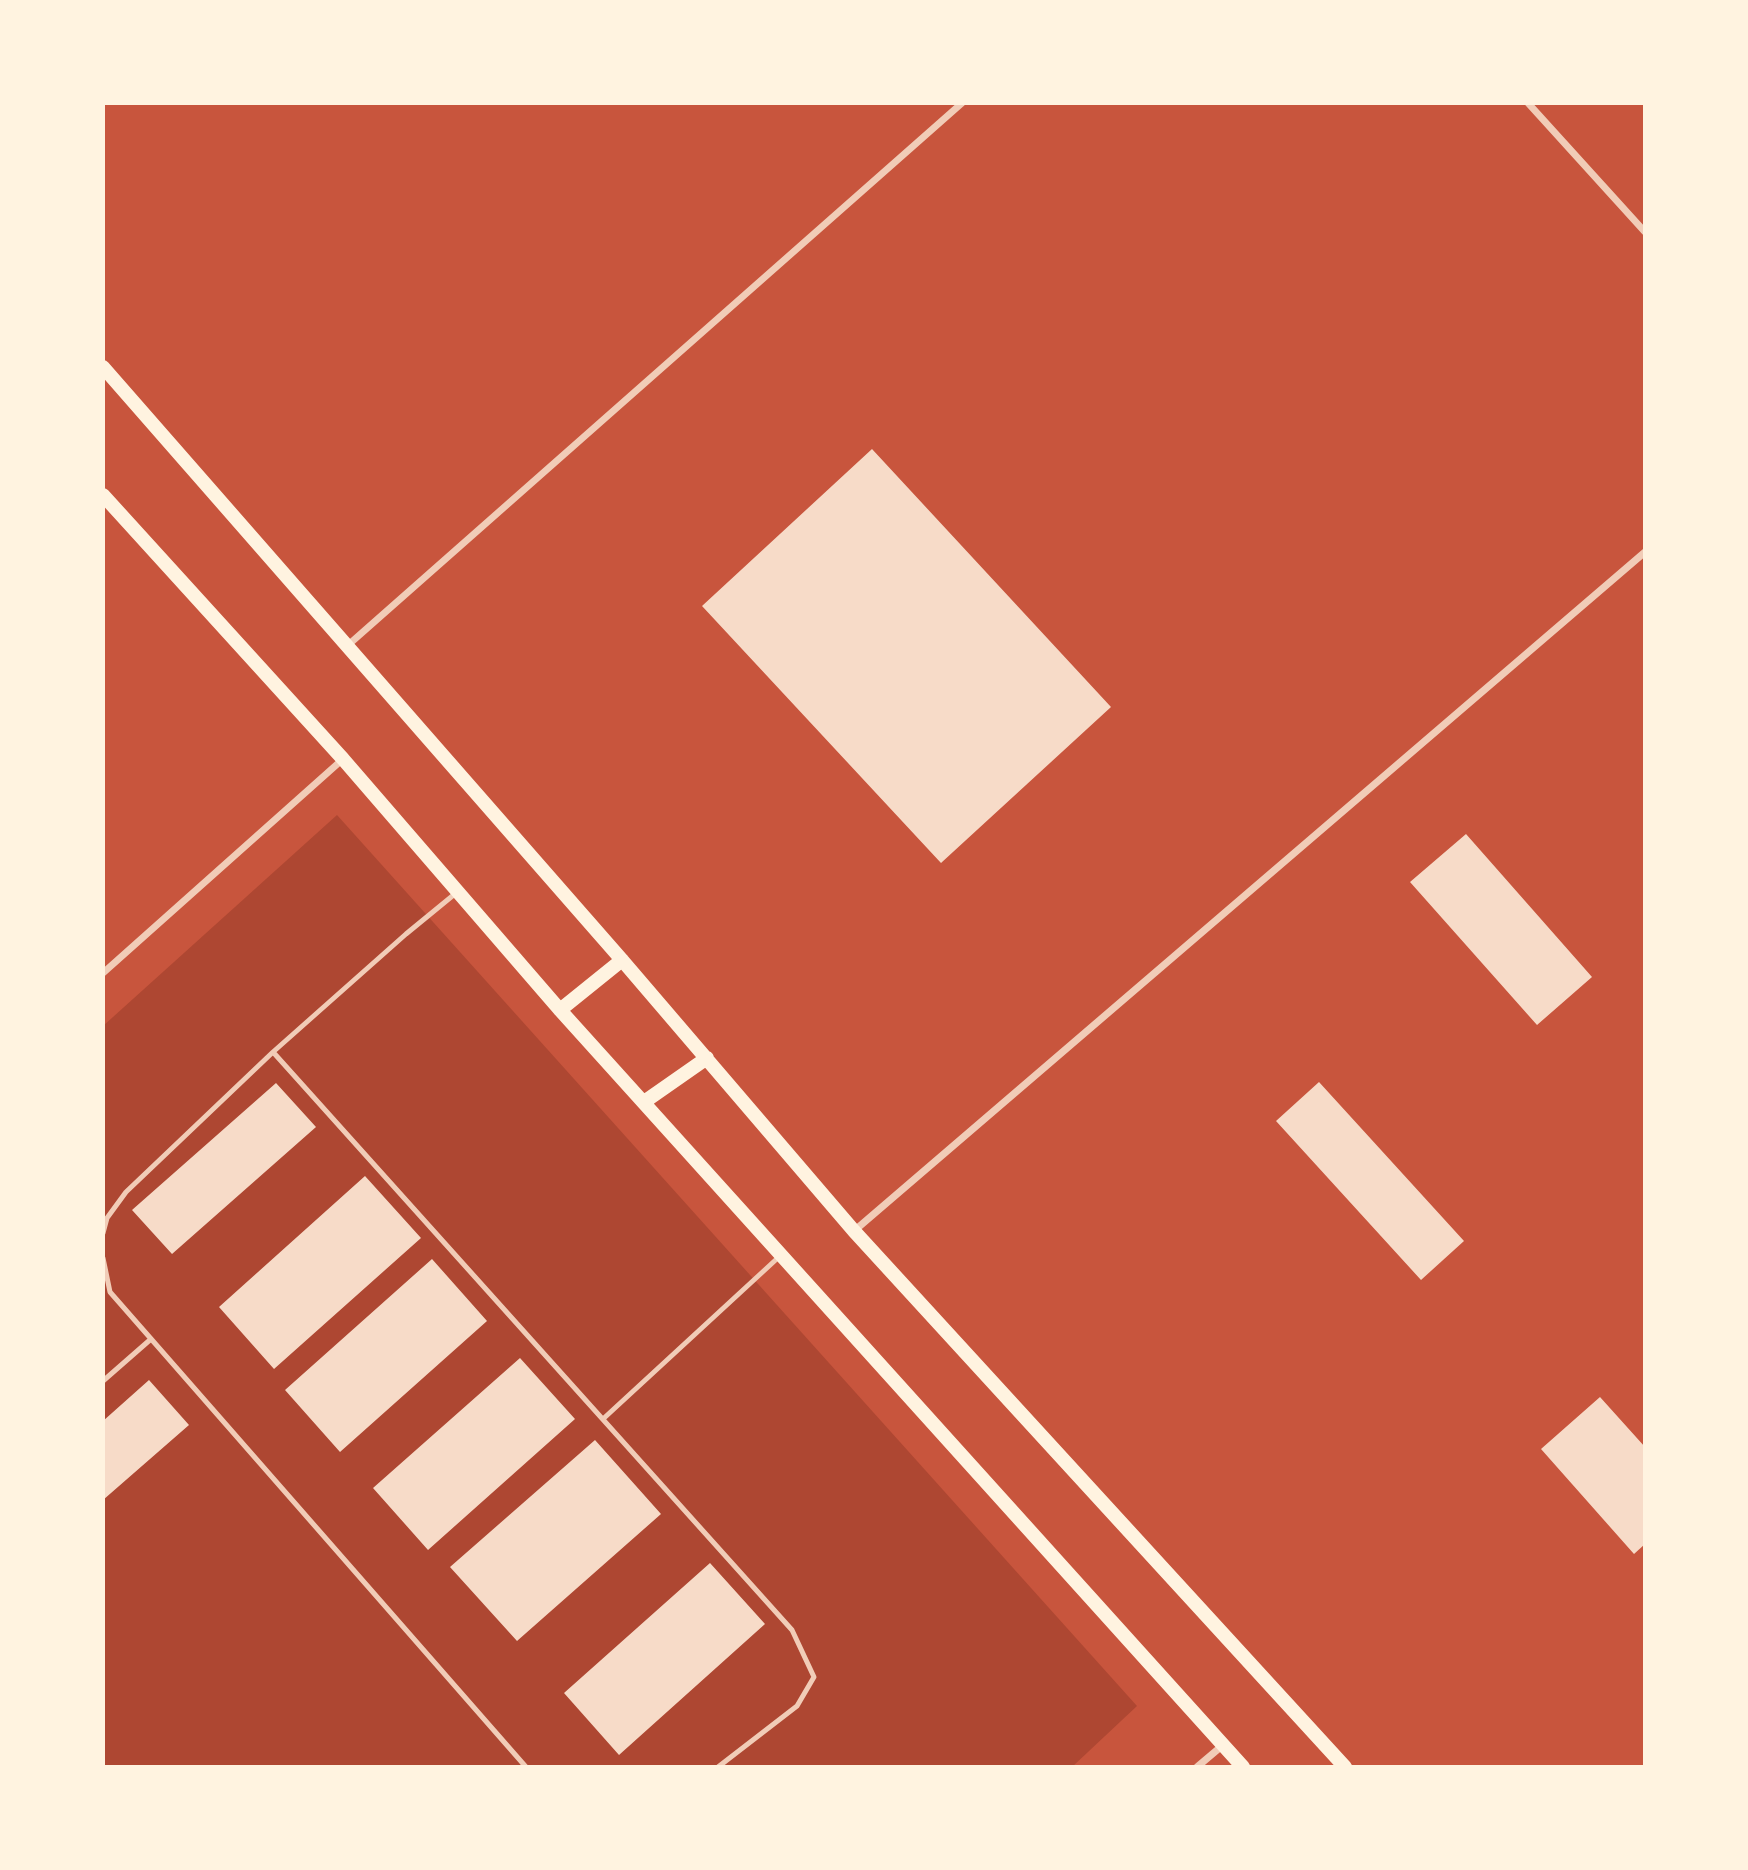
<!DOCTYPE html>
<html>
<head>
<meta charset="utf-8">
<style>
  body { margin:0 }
  #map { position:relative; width:1748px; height:1870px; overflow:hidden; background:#c8553d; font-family:Lato,sans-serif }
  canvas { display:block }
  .frame { position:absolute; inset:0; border:105px solid #fff3e0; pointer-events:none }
</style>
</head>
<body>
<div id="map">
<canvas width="1748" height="1870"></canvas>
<div class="frame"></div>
</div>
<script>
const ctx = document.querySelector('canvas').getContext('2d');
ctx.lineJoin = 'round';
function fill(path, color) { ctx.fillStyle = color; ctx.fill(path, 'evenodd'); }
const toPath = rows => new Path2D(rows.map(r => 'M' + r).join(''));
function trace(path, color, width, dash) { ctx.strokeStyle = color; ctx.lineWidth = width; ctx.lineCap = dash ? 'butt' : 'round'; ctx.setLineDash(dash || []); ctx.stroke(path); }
const green = toPath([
  [337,815,1137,1706,1072,1767,103,1767,103,1026]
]);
const building = toPath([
  [872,449,1111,707,941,863,702,606],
  [1466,834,1592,977,1537,1025,1410,882],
  [1319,1082,1464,1241,1421,1280,1276,1121],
  [276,1083,316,1127,172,1254,132,1210],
  [365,1176,421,1238,274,1369,219,1307],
  [432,1259,487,1321,340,1452,285,1390],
  [520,1358,575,1419,428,1550,373,1488],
  [149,1380,189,1425,103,1500,103,1421],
  [1600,1397,1645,1447,1645,1544,1634,1554,1541,1449],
  [595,1440,661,1514,517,1641,450,1567],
  [710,1563,765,1624,619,1755,564,1693]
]);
const service = toPath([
  [273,1052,792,1630,814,1677,797,1706,718,1767],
  [103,1233,107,1218,126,1192,273,1052,406,934,456,893],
  [103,1258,110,1292,526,1767],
  [103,1381,151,1339],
  [603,1419,781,1255]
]);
const minor = toPath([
  [1528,103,1645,232],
  [347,646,962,103],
  [103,973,343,759],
  [854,1231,1645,552],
  [1197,1767,1223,1745]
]);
const secondary = toPath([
  [103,367,622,960,854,1231,1345,1767],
  [103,495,343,759,560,1010,1243,1767],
  [560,1010,622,960],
  [644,1102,707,1058]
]);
fill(green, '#ae4732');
fill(building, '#f7dbc8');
trace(service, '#f1ccb7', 5);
trace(minor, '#f1ccb7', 7);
trace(secondary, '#fff3e0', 14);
</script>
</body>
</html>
